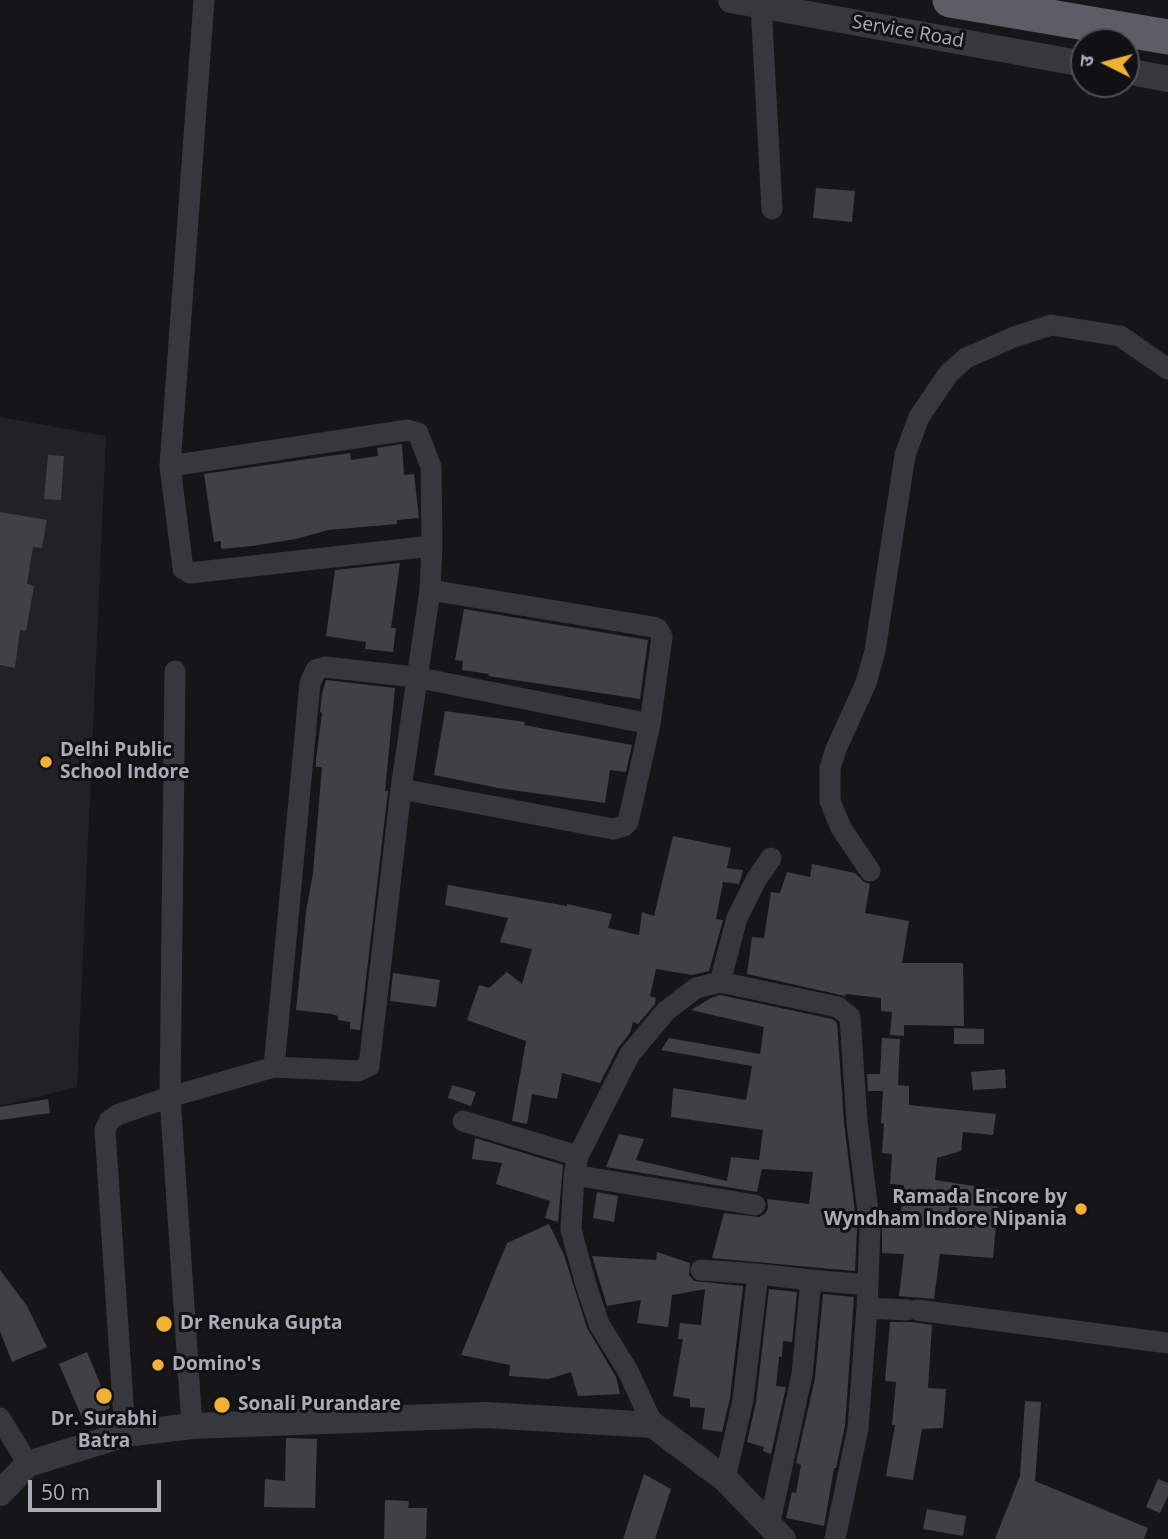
<!DOCTYPE html>
<html>
<head>
<meta charset="utf-8">
<style>
  body { margin:0 }
  #map { position:relative; width:1168px; height:1539px; overflow:hidden; background:#161618; font-family:"Open Sans","Noto Sans Devanagari",sans-serif }
  canvas { display:block }
  .north { position:absolute; left:1070px; top:28px; width:70px; height:70px; box-sizing:border-box; background:#111113; border:2px solid #4d4f55; border-radius:50%; rotate:276deg; font-size:19px; font-weight:700; line-height:28px; text-align:center; color:#a8adb8 }
  .north::after { content:''; display:block; margin:auto; width:24px; height:32px; background:#f2b134; clip-path:polygon(50% 0,100% 100%,50% 72%,0 100%) }
  .scale { position:absolute; left:28px; top:1480px; width:133px; height:32px; box-sizing:border-box; border:4px solid #a8adb8; border-top:0; padding-left:9px; font-size:21px; line-height:24px; white-space:nowrap; color:#a8adb8; -webkit-text-stroke:5px #111113; paint-order:stroke }
</style>
</head>
<body>
<div id="map">
<canvas width="1168" height="1539"></canvas>
<div class="north">उ</div>
<div class="scale">50 m</div>
</div>
<script>
const ctx = document.querySelector('canvas').getContext('2d');
ctx.lineJoin = 'round';
function fill(path, color) { ctx.fillStyle = color; ctx.fill(path, 'evenodd'); }
const toPath = rows => new Path2D(rows.map(r => 'M' + r).join(''));
function trace(path, color, width, dash) { ctx.strokeStyle = color; ctx.lineWidth = width; ctx.lineCap = dash ? 'butt' : 'round'; ctx.setLineDash(dash || []); ctx.stroke(path); }
function write(font, color, halo, rows, align = 'center') {
  ctx.font = font + ' "Open Sans",sans-serif'; ctx.lineWidth = 6; ctx.setLineDash([]); ctx.textBaseline = 'middle'; ctx.strokeStyle = halo; ctx.fillStyle = color; for (const [text, x, y, turn = 0] of rows) {
    ctx.save(); ctx.translate(x, y); ctx.rotate((+turn || 0) * Math.PI / 180); ctx.textAlign = isNaN(turn) ? turn : align; if (halo) ctx.strokeText(text, 0, 0); ctx.fillText(text, 0, 0); ctx.restore();
  }
}
const built = toPath([
  [0,417,106,436,77,1087,0,1106]
]);
const building = toPath([
  [816,188,855,191,852,222,813,218],
  [402,444,404,475,414,474,419,518,397,520,397,524,328,530,296,539,252,546,221,549,221,541,214,542,204,474,350,453,351,460,378,456,377,448],
  [48,455,64,456,61,500,44,499],
  [0,512,47,520,42,548,33,547,27,584,34,586,26,631,20,630,15,668,0,665],
  [400,563,391,628,396,628,393,652,365,649,366,642,326,636,335,570],
  [464,609,648,640,640,699,488,676,489,674,462,670,463,661,455,660],
  [326,680,395,688,385,791,388,791,360,1030,350,1029,350,1022,338,1020,338,1016,332,1014,296,1010,306,912,313,873,322,767,316,767,316,760,322,713,320,712,322,694],
  [445,711,525,722,524,725,555,731,632,745,626,772,610,770,605,803,498,788,434,775],
  [673,836,731,848,727,868,743,870,739,884,723,882,716,919,723,920,709,971,692,975,656,969,650,996,656,998,655,1004,638,1024,633,1022,630,1033,618,1048,600,1083,562,1073,557,1099,532,1094,527,1124,512,1121,526,1041,467,1020,479,985,489,988,507,972,522,984,532,949,500,942,508,918,445,905,448,885,567,906,567,904,612,914,608,928,639,935,642,912,654,916],
  [812,864,855,873,864,882,870,884,865,913,909,921,902,963,963,963,964,1026,904,1025,904,1036,890,1035,892,1012,881,1011,881,998,846,994,845,996,747,974,752,937,764,938,771,892,780,893,787,872,810,877],
  [393,973,440,980,436,1007,390,1001],
  [720,995,832,1019,837,1023,844,1123,857,1229,855,1271,712,1258,724,1213,759,1217,765,1214,768,1208,767,1199,809,1204,813,1172,762,1169,757,1192,606,1167,619,1134,644,1139,636,1160,727,1181,731,1157,759,1160,763,1130,671,1117,673,1088,746,1100,752,1066,661,1050,669,1038,760,1054,764,1027,691,1010,711,998],
  [954,1028,984,1029,984,1044,954,1044],
  [882,1038,900,1039,898,1085,909,1086,909,1105,996,1114,993,1135,963,1132,961,1151,937,1158,935,1180,999,1190,993,1258,940,1254,934,1299,899,1296,904,1254,882,1253,882,1218,892,1219,893,1211,901,1212,904,1185,890,1184,892,1154,882,1153,884,1124,881,1123,883,1091,868,1091,867,1074,880,1074],
  [1005,1069,1006,1088,973,1090,971,1072],
  [452,1085,476,1092,471,1106,448,1098],
  [48,1099,50,1113,0,1120,0,1107],
  [475,1138,563,1165,558,1222,545,1218,550,1201,496,1184,502,1163,472,1159],
  [597,1192,618,1196,614,1222,593,1218],
  [549,1224,564,1255,587,1328,616,1377,620,1394,578,1396,571,1372,549,1379,509,1376,510,1365,461,1355,507,1243],
  [657,1252,690,1263,689,1275,694,1281,743,1286,730,1398,722,1432,702,1429,705,1408,690,1407,690,1399,673,1396,683,1339,678,1339,680,1323,701,1325,705,1289,672,1295,668,1327,637,1323,641,1300,607,1306,592,1256,656,1260],
  [0,1270,27,1306,47,1347,12,1362,0,1331],
  [769,1289,797,1292,792,1342,783,1341,782,1357,779,1357,776,1386,786,1387,771,1454,763,1451,764,1447,747,1442,756,1402],
  [823,1294,854,1297,845,1426,836,1468,834,1468,824,1526,786,1518,792,1492,796,1493,801,1465,796,1463,815,1378],
  [890,1322,912,1322,932,1325,928,1388,946,1389,943,1428,922,1429,913,1480,886,1476,895,1425,892,1425,896,1382,885,1381],
  [87,1352,110,1408,83,1420,59,1364],
  [1025,1401,1041,1402,1035,1481,1148,1528,1144,1539,995,1539,1020,1476],
  [286,1438,317,1439,315,1508,264,1507,265,1479,285,1481],
  [644,1474,671,1489,655,1539,623,1539],
  [1158,1479,1168,1483,1168,1496,1160,1513,1146,1507],
  [385,1500,409,1501,408,1508,427,1508,426,1539,384,1539],
  [927,1509,966,1516,963,1536,923,1529]
]);
const minor = toPath([
  [204,0,170,466,183,569,190,573,432,546,430,590,653,627,658,629,662,637,650,724,628,822,624,826,613,829,401,789],
  [761,5,772,209],
  [170,466,408,430,418,433,431,467,432,546],
  [175,671,170,1097,192,1426],
  [870,871,841,828,830,801,830,768,836,749,866,683,875,651,905,455,919,417,949,373,966,358,1014,337,1051,325,1120,336,1168,369],
  [720,982,737,918,756,880,771,858],
  [274,1067,310,683,316,670,325,667,415,677,650,724],
  [463,1121,578,1156],
  [574,1175,755,1205],
  [701,1270,758,1274],
  [811,1280,868,1285],
  [867,1308,907,1310],
  [917,1310,1168,1343],
  [0,1418,28,1464],
  [653,1425,628,1371,599,1324,586,1285,571,1230,574,1175,578,1156,630,1054,666,1011,696,988,720,982,838,1007,850,1017,857,1122,870,1228,867,1308,858,1428,835,1539],
  [125,1434,105,1130,109,1121,117,1115,170,1097,274,1067,358,1071,369,1066,401,789,430,590],
  [725,1479,743,1400,758,1274,811,1280,802,1375,769,1526]
]);
const tertiary = toPath([
  [731,0,1084,64],
  [1126,71,1168,79],
  [0,1493,28,1464,125,1434,192,1426,486,1415,653,1425,725,1479,783,1539]
]);
const trunk = toPath([
  [950,0,1168,37]
]);
const markers = [
  [46,762,7,"#f2b134"],
  [1081,1209,7,"#f2b134"],
  [164,1324,9,"#f2b134"],
  [158,1365,7,"#f2b134"],
  [104,1396,9,"#f2b134"],
  [222,1405,9,"#f2b134"]
];
const streetNames = [
  ["Service Road",908,32,10]
];
const poiNames = [
  ["Delhi Public",60,751],
  ["School Indore",60,773],
  ["Ramada Encore by",1067,1198,"right"],
  ["Wyndham Indore Nipania",1067,1220,"right"],
  ["Dr Renuka Gupta",180,1324],
  ["Domino's",172,1365],
  ["Sonali Purandare",238,1405],
  ["Dr. Surabhi",104,1420,"center"],
  ["Batra",104,1442,"center"]
];
fill(built, '#222225');
fill(building, '#404145');
trace(minor, '#37383d', 21);
trace(tertiary, '#37383d', 26);
trace(trunk, '#5b5e65', 35);
for (const [x, y, r, color] of markers) { const dot = new Path2D(); dot.arc(x, y, r, 0, 2 * Math.PI); ctx.fillStyle = color; ctx.fill(dot); trace(dot, '#111113', 2.5); }
write('19px', '#a8adb8', '#111113', streetNames);
write('bold 19px', '#a8adb8', '#111113', poiNames, 'left');
</script>
</body>
</html>
